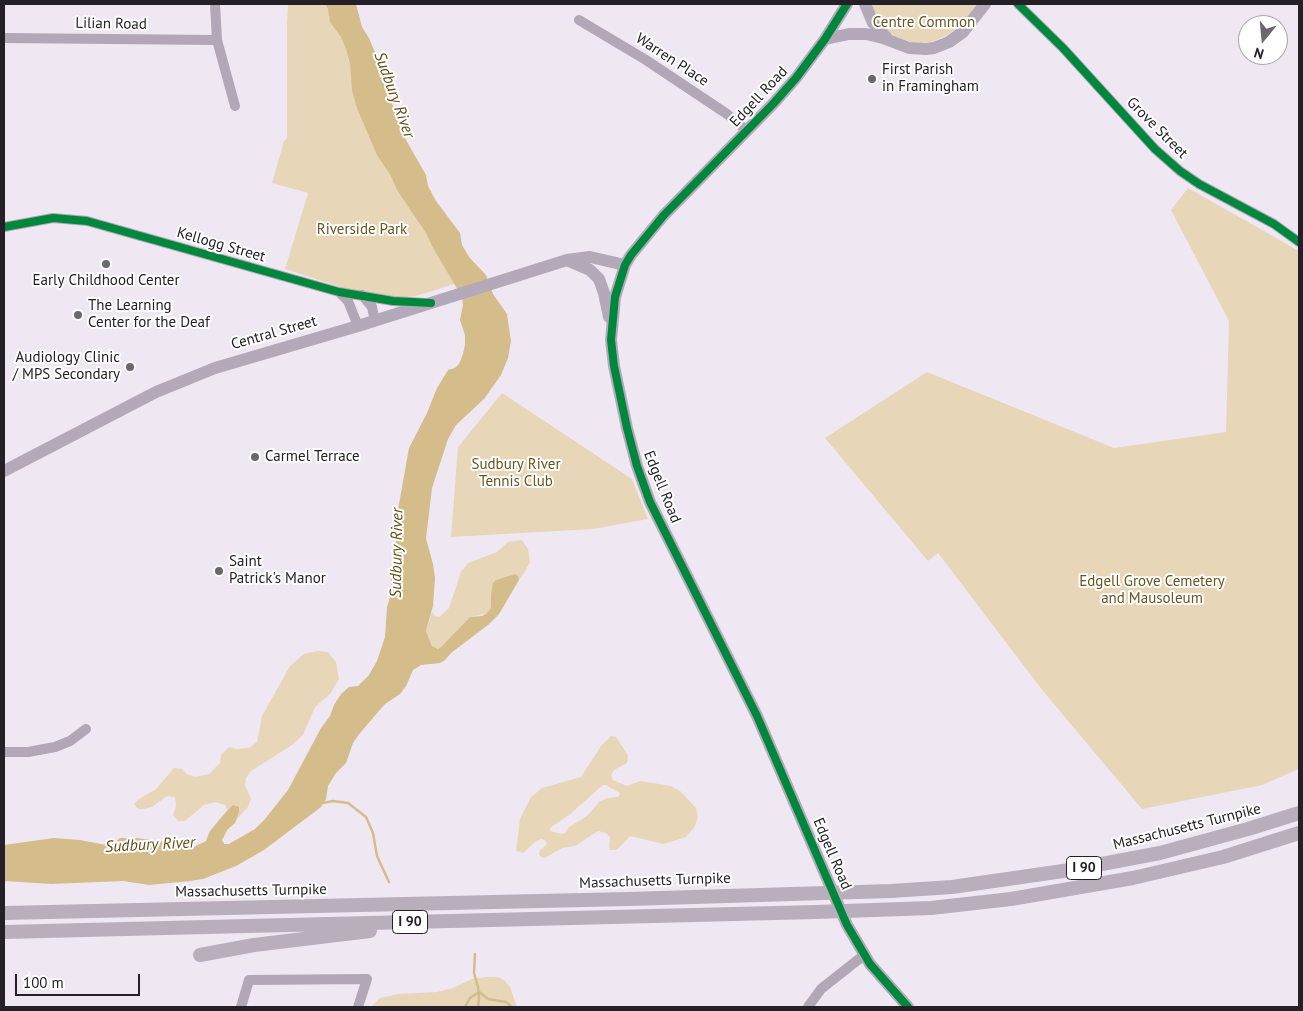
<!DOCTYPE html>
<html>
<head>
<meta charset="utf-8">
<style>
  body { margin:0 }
  #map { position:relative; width:1303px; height:1011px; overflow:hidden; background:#efe8f3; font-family:"PT Sans",sans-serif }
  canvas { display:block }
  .frame { position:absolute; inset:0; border:5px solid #252028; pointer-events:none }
  .north { position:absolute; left:1238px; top:15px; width:50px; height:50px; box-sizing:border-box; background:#fff; border:1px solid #a8a6a9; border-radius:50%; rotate:197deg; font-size:14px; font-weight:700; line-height:20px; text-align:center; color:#252028 }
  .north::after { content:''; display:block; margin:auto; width:18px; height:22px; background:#6c666f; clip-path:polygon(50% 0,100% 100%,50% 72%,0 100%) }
  .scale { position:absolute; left:15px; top:974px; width:125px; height:22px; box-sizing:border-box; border:2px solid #252028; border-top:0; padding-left:6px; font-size:15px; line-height:18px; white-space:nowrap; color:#252028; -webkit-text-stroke:4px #fff; paint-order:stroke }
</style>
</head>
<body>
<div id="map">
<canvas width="1303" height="1011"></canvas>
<div class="frame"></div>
<div class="north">N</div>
<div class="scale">100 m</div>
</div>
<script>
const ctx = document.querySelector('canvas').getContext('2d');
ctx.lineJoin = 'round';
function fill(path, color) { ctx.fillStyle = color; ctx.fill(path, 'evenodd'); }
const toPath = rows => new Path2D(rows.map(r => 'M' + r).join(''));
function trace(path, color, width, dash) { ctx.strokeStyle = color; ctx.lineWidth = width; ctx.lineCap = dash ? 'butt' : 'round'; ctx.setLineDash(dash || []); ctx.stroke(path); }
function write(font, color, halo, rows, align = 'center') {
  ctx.font = font + ' "PT Sans",sans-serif'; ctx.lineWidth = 4; ctx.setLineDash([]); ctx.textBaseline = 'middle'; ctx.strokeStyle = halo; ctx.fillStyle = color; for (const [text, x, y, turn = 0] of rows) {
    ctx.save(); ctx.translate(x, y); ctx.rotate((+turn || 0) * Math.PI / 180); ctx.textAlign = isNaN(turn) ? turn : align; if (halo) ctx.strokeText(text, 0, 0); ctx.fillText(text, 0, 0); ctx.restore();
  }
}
const green = toPath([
  [288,4,352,4,416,199,483,275,416,296,401,298,356,292,285,269,308,193,272,183,284,141,287,138,287,24],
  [871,4,977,4,965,22,949,34,932,42,914,43,895,36,887,30,876,17],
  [1188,188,1299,251,1299,769,1262,785,1142,809,1043,691,938,553,928,561,825,438,927,372,1114,448,1226,432,1229,321,1171,210],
  [502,393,632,479,648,519,593,529,451,537,458,447],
  [522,540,528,549,530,562,525,571,519,580,518,576,511,575,506,578,496,580,491,594,491,608,487,613,470,617,442,646,438,649,432,646,426,631,432,612,435,616,439,617,449,608,461,572,468,563,497,552,508,542],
  [317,651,328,652,336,662,339,679,330,694,315,707,303,735,292,745,251,771,246,778,245,785,251,799,248,807,227,830,222,840,224,844,194,847,206,841,210,831,227,810,225,805,215,802,204,805,185,821,178,821,173,815,176,806,175,797,167,796,152,807,143,809,138,809,134,804,139,799,156,789,174,768,182,769,187,774,195,777,209,774,220,763,221,755,229,747,236,749,249,748,257,742,262,716,290,666,304,654],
  [611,736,616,737,628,755,627,763,614,770,611,775,613,780,627,786,640,781,653,783,671,786,680,791,696,808,698,817,694,828,686,837,664,844,630,836,620,847,615,850,610,850,609,846,610,837,606,833,598,831,575,846,562,848,545,858,541,857,539,854,540,850,547,844,545,840,541,839,535,842,523,853,516,851,520,819,531,797,542,788,581,777,601,746],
  [603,785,606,785,620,793,618,797,607,798,599,802,587,816,569,827,565,833,561,834,550,831,550,828,569,815],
  [485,977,498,977,504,980,510,987,517,1007,371,1007,380,998,398,994,437,992,453,988,472,979]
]);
const water = toPath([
  [325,4,356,4,362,27,369,38,382,69,384,79,402,133,426,175,428,186,436,201,460,233,462,245,469,257,486,275,493,294,507,314,509,328,511,341,508,358,501,375,484,399,456,425,448,439,432,488,426,538,433,564,435,578,433,606,426,631,432,646,438,649,442,646,470,617,482,616,487,613,491,608,491,594,493,583,496,580,515,574,518,576,519,580,499,614,488,625,451,653,445,660,440,663,421,665,413,670,406,686,400,694,385,704,360,733,353,743,346,763,336,773,328,786,326,799,321,807,264,850,236,866,203,879,190,881,149,885,123,881,51,884,4,881,4,845,54,838,80,840,106,845,113,844,120,838,136,838,178,843,194,847,206,841,210,831,220,819,233,805,239,807,239,812,235,823,227,830,222,840,224,844,229,844,255,829,265,819,288,790,321,728,330,716,334,705,341,694,349,687,358,686,369,675,377,661,385,637,387,607,391,594,391,572,395,559,397,515,409,448,427,413,437,388,448,370,455,368,459,364,463,354,465,345,465,335,460,320,463,305,462,297,432,246,426,233,397,190,391,176,377,155,357,108,352,90,350,63,346,49,341,37,330,22,328,9]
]);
const stream = toPath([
  [323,803,333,801,348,803,366,817,373,833,377,856,389,882],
  [475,954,474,973,478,987,479,998,478,1007],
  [465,1007,470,998,479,992,488,999,506,1002,512,1007]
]);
const minor = toPath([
  [215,4,217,40,235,106],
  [1018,4,1063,48,1155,149,1180,171,1199,184,1274,224,1299,242],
  [579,20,646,60,727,114,747,131],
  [4,38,217,40],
  [4,227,53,218,87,221,339,292,393,301,425,303],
  [339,292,348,301,358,326],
  [362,295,372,307,375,321],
  [4,752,28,752,55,747,70,741,86,729],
  [241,1007,249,980,367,979,358,1007],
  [808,1007,821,989,864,955]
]);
const major = toPath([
  [847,4,825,39,796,78,773,104,664,215,631,255,625,265,615,297,611,340,614,366,627,428,637,466,650,502,757,716,847,925,870,964,908,1007],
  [865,4,873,23,888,39],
  [825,39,849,34,866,34,883,38,909,48,926,49,934,48,949,42,963,32,985,4],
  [569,261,590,270,599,279,604,293,609,317],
  [4,471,156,392,215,368,358,326,567,260,590,257,625,265]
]);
const highway = toPath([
  [4,913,628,899,891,891,952,887,1070,870,1160,853,1248,829,1299,813],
  [4,932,816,912,931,908,1011,899,1133,878,1223,857,1299,833],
  [200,955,254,945,370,931]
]);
const cycleway = toPath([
  [847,4,825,39,796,78,773,104,664,215,631,255,625,265,615,297,611,340,614,366,627,428,637,466,650,502,757,716,847,925,870,964,908,1007],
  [1018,4,1063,48,1155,149,1180,171,1199,184,1274,224,1299,242],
  [4,227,53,218,87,221,339,292,393,301,431,303]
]);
const markers = [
  [872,79,5,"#6c666f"],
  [106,264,5,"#6c666f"],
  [78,315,5,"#6c666f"],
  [130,367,5,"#6c666f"],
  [255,457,5,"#6c666f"],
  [219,571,5,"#6c666f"]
];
const shields = [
  [1084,868,35],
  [410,922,35]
];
const shieldNames = [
  ["I 90",1084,868],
  ["I 90",410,922]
];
const parkNames = [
  ["Centre Common",924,23],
  ["Riverside Park",362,230],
  ["Sudbury River",516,465],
  ["Tennis Club",516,482],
  ["Edgell Grove Cemetery",1152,582],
  ["and Mausoleum",1152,599]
];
const streetNames = [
  ["Lilian Road",111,24,1],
  ["Warren Place",672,60,33],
  ["Edgell Road",759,97,-47],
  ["Grove Street",1157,128,45],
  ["Kellogg Street",221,245,16],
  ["Central Street",274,333,-16],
  ["Edgell Road",662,487,68],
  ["Massachusetts Turnpike",1187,827,-14],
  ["Edgell Road",832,854,67],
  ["Massachusetts Turnpike",655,881,-2],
  ["Massachusetts Turnpike",251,891,-1]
];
const poiNames = [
  ["First Parish",882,70],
  ["in Framingham",882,87],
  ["Early Childhood Center",106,281,"center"],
  ["The Learning",88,306],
  ["Center for the Deaf",88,323],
  ["Audiology Clinic",120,358,"right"],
  ["/ MPS Secondary",120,375,"right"],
  ["Carmel Terrace",265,457],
  ["Saint",229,562],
  ["Patrick's Manor",229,579]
];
const waterNames = [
  ["Sudbury River",394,95,70],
  ["Sudbury River",397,553,-89],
  ["Sudbury River",150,845,-3]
];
fill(green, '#e8d6b9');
fill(water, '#d4bc8b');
trace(stream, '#d4bc8b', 2.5);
trace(minor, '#b1a7b7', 10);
trace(major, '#b4a9b9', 12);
trace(highway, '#b8aebc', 14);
trace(cycleway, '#00873e', 8);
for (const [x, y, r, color] of markers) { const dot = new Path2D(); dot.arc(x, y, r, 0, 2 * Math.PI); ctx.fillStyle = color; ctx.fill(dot); trace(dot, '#fff', 2); }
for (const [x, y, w] of shields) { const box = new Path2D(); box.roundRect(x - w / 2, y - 11.5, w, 23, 4); ctx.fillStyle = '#fff'; ctx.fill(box); trace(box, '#252028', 1); }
write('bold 14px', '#252028', null, shieldNames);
write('15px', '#6a541c', '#fff', parkNames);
write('15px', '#252028', '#fff', streetNames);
write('15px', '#252028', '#fff', poiNames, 'left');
write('italic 16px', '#634d14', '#fff', waterNames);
</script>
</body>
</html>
